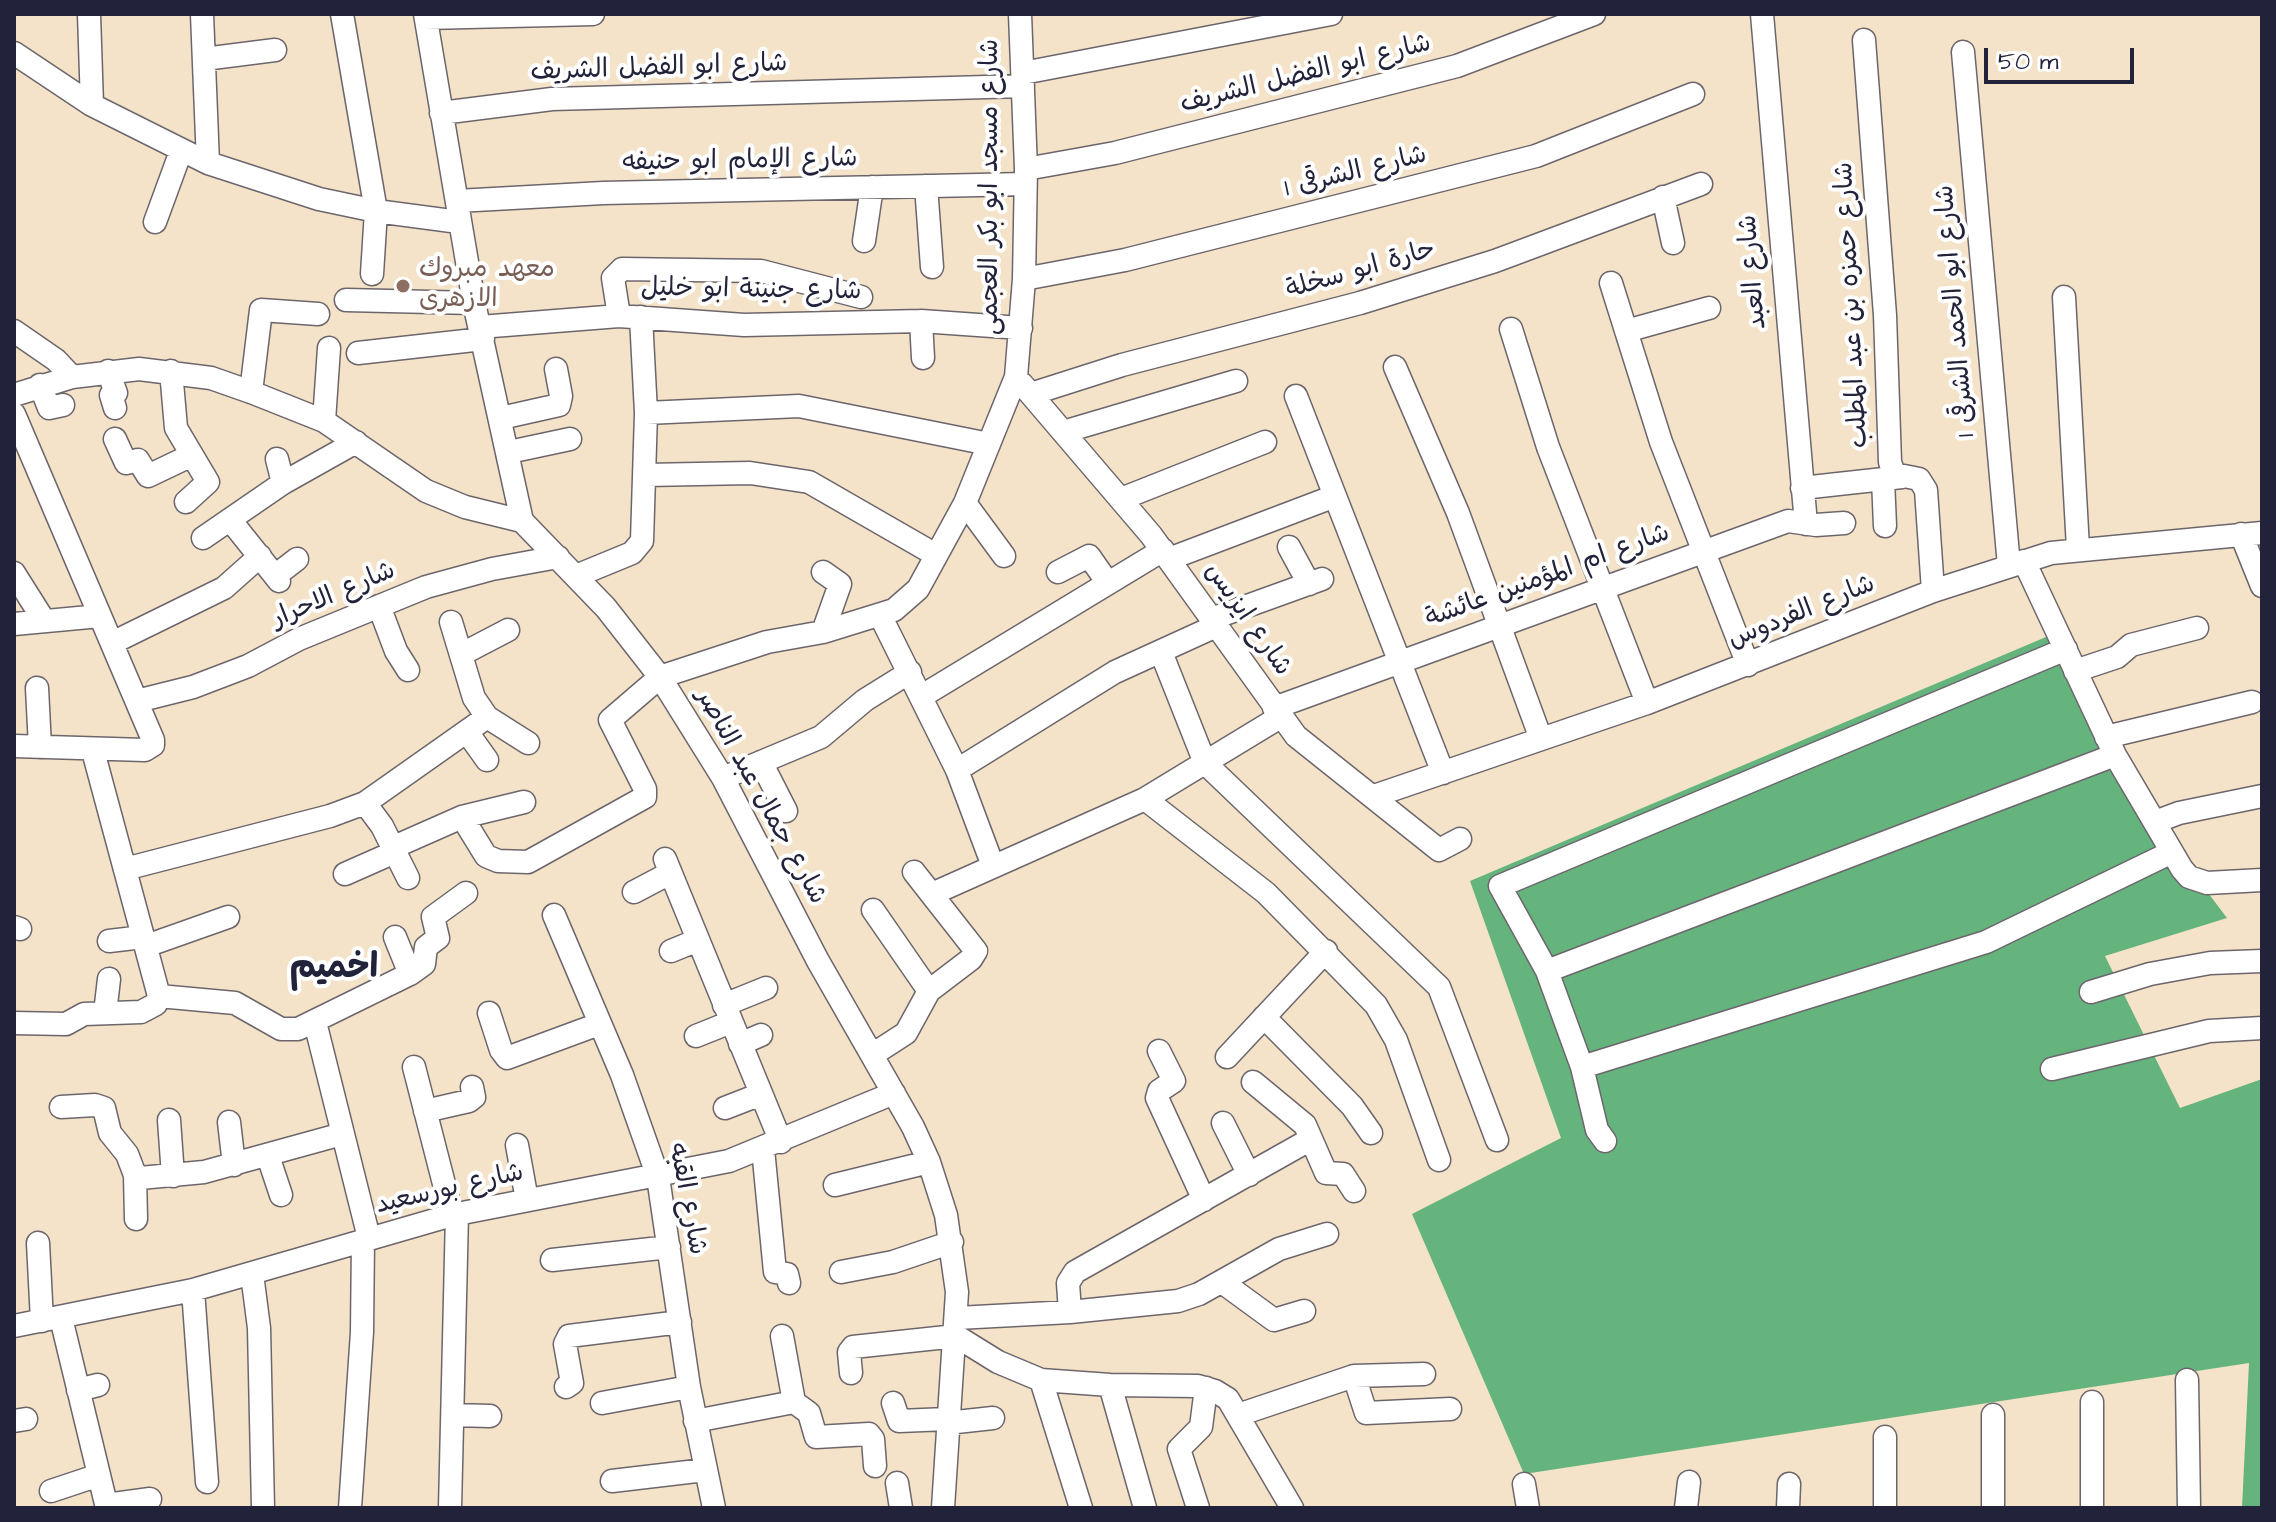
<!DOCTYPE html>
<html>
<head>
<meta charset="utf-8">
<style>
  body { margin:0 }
  #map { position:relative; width:2276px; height:1522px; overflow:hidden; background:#f4e3c8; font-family:"Architects Daughter",sans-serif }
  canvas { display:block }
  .frame { position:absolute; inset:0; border:16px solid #22223b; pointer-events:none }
  .scale { position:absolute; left:1984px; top:48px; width:150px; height:36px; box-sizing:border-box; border:4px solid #22223b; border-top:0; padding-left:10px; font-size:24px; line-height:28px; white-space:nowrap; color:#22223b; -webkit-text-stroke:6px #fff; paint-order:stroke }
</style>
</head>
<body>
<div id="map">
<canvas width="2276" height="1522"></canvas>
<div class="frame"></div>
<div class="scale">50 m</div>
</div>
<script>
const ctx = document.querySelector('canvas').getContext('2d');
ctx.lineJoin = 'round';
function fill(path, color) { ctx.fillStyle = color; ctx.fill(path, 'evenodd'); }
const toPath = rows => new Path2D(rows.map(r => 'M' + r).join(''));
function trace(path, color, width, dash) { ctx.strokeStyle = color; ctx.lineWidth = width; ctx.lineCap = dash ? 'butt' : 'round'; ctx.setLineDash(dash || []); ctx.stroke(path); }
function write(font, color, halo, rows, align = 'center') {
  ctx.font = font + ' "Architects Daughter","Playpen Sans Arabic",sans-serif'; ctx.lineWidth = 8; ctx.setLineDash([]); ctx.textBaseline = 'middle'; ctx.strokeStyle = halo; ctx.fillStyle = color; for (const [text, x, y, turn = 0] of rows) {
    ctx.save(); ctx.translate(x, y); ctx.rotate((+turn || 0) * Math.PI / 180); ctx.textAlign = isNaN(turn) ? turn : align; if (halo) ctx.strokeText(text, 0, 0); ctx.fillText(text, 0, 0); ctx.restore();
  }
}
const forest = toPath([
  [2053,634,2097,745,2227,918,2105,956,2180,1108,2262,1079,2262,1508,2242,1508,2249,1363,1524,1474,1412,1214,1561,1138,1470,881]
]);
const street = toPath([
  [89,14,92,105],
  [202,14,208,163],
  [342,14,376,211,372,274],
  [425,14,474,303,522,521],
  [1762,14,1806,524],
  [426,18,593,14],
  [1864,40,1885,315,1890,462,1894,474,1919,479,1926,490,1933,591],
  [1963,52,2009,566],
  [14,53,92,105,208,163,319,199,376,211,459,222],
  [204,59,275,50],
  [1023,73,1331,14],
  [441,113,552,99,1023,86],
  [1026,169,1115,153,1457,66,1594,14],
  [926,186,932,267],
  [1663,197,1673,243],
  [457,201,603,193,1025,184],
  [155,222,181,151],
  [864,241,872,187],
  [1024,279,1125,260,1536,156,1693,94],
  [1611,283,1661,442,1748,665],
  [2064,297,2078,548],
  [346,300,474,303],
  [619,316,613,278,622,269,761,271,861,297],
  [921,321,923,358],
  [480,327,619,316,744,325,921,321,1021,328],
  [1511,329,1548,447,1647,703],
  [14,331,56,360,72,377],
  [1626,331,1709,308],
  [358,353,483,339],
  [1395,367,1458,513,1541,739],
  [108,371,116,393,111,395,115,408],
  [171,371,176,428,208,482,186,502],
  [1022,384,1151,535,1296,736,1439,850,1460,839],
  [40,385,49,408,63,405],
  [251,392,261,310,318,314],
  [1031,394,1122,365,1360,303,1495,261,1701,184],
  [14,395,72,377,139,369,211,378,251,392,324,421,426,491,465,507,522,521,606,608,660,677,723,778,818,961,913,1127,929,1162,946,1215,957,1292,943,1508],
  [1296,396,1443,773],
  [646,413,799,406,989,444],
  [14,414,153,740,153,745,145,750,14,746],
  [501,418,559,405,561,396,556,369],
  [324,421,329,348],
  [1063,432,1236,381],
  [115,439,126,463,138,460,148,476,192,455],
  [509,452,570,439],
  [277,459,283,483],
  [646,475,750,473,809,482,936,555],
  [1883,479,1885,526],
  [1802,488,1902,477],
  [1121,499,1265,442],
  [965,503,1004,556],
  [231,521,279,581],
  [2241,534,2262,586],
  [203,538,283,483,356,442],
  [1289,547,1309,584],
  [1169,559,1335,496],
  [2024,561,2115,755,2182,869,2189,877,2207,883,2262,880],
  [823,572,840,584,823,632],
  [1058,572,1089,556,1108,583],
  [14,573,43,619],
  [275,576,297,559],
  [576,576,632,553,642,541,646,413,641,317],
  [379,606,396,651,408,670],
  [880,615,957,770,993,866],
  [1211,619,1322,579],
  [451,622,474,698,487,717,528,743],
  [14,624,100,616],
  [112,643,224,588,260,556],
  [1161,652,1205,763,1439,987,1497,1140],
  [462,654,508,630],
  [2075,671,2117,657,2131,645,2197,628],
  [37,688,40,747],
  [922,696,1163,550],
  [137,701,193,687,248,666,299,639,426,587,492,569,558,557],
  [1274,708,1788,521,1816,525,1844,523],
  [467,732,487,760],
  [2106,737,2252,702],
  [761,762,786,811],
  [957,770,1115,672,1216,626],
  [723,778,821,737,865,700,910,672],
  [1374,796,1647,703,1933,591,2051,553,2262,533],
  [1145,799,1266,893,1376,1005,1396,1040,1439,1160],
  [365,803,382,826,408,878],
  [462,817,486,856,498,861,528,862,645,797,645,789,610,720,660,677,767,642,823,632,894,610,918,589,965,503,1016,377,1024,279,1026,169,1020,14],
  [2155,822,2179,813,2262,796],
  [394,847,462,817,524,802],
  [665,859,781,1142],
  [125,869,330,816,365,803,487,717],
  [345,874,397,851],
  [634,892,670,873],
  [932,894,1145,799,1280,717],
  [873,910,929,991],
  [554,915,622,1075,658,1177,689,1387,714,1508],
  [14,927,20,929],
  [395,937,410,974],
  [109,941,143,937],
  [146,946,228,917],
  [671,951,698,940],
  [1547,971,2115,755],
  [2091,992,2150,974,2210,963,2262,961],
  [159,996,235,1003,281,1029,298,1029,410,974,424,964,426,947,438,938,433,917,466,893],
  [724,1005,766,988],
  [105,1013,109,979],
  [489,1013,501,1050,507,1058,599,1024],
  [1264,1017,1352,1106,1371,1133],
  [315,1022,369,1238],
  [14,1023,66,1024,84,1014,141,1012,156,1004,159,996,93,751],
  [696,1036,731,1022],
  [740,1044,761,1035],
  [1159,1051,1174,1081,1159,1091,1157,1098,1204,1200],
  [872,1055,906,1033,929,991,971,959,976,951,914,872],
  [1227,1057,1326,951],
  [414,1067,452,1215],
  [1582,1067,1986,942,2172,852],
  [2052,1069,2209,1031,2262,1028],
  [1253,1082,1305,1125,1326,1173,1343,1174,1354,1191],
  [61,1107,95,1105,104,1108,110,1133,127,1154,135,1175,140,1178,204,1172,342,1134],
  [725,1108,761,1094],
  [425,1111,469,1101,474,1097,472,1087],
  [169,1120,173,1176],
  [229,1122,234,1165],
  [1223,1123,1249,1175],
  [1605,1141,1597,1130,1582,1067,1547,971,1500,886,2066,649],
  [517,1145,527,1200],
  [763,1149,775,1272,787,1274,789,1283],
  [268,1156,281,1195],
  [135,1175,136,1219],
  [835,1185,929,1162],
  [38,1243,42,1321],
  [552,1260,669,1247],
  [841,1272,893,1262,952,1242],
  [252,1274,259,1328,263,1508],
  [1222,1282,1274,1320,1304,1311],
  [193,1290,207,1482],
  [1070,1312,1068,1283,1075,1272,1311,1139],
  [61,1318,107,1508],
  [957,1318,1070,1312,1178,1301,1199,1294,1279,1249,1327,1234],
  [14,1326,193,1290,452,1215,729,1161,894,1093],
  [782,1336,794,1402,809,1413,816,1437,869,1434,873,1439,875,1466],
  [851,1373,849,1352,853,1347,956,1336,998,1362,1041,1380,1110,1385,1198,1386,1215,1391,1228,1399,1292,1508],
  [1354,1376,1366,1413,1450,1409],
  [1041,1380,1081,1508],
  [2187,1380,2189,1508],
  [1110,1385,1145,1508],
  [566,1387,572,1383,565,1344,569,1336,680,1322],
  [78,1390,98,1385],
  [602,1403,689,1387],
  [893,1403,899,1421,947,1419],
  [453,1415,490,1416],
  [1238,1415,1354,1376,1424,1374],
  [14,1421,26,1419],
  [695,1421,794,1402],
  [947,1423,993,1418],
  [1885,1437,1885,1508],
  [612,1481,705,1470],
  [897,1483,901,1508],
  [1524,1484,1528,1508],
  [51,1491,99,1475],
  [106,1505,150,1499],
  [350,1508,362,1332,363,1240],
  [450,1508,457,1214],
  [1198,1508,1179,1449,1201,1427,1206,1388],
  [1686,1508,1689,1482],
  [1788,1508,1789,1484],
  [1993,1508,1993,1415],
  [2092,1508,2092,1402]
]);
const markers = [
  [403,286,8,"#8d6e63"]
];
const streetNames = [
  ["شارع ابو الفضل الشريف",659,69,-2],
  ["شارع ابو الفضل الشريف",1306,75,-14],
  ["شارع الإمام ابو حنيفه",740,162,-1],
  ["شارع الشرقى 1",1356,173,-14],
  ["شارع مسجد ابو بكر العجمى",992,187,-90],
  ["حارة ابو سخلة",1361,271,-16],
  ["شارع العبد",1754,272,-95],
  ["شارع جنينة ابو خليل",751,291,1],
  ["شارع حمزه بن عبد المطلب",1853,305,-93],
  ["شارع ابو الحمد الشرقى 1",1957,311,-95],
  ["شارع ام المؤمنين عائشة",1548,577,-20],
  ["شارع الاحرار",334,596,-23],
  ["شارع الفردوس",1802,613,-22],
  ["شارع ايزيس",1247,620,55],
  ["شارع جمال عبد الناصر",760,797,61],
  ["شارع بورسعيد",450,1190,-13],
  ["شارع القبه",686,1199,79]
];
const educationNames = [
  ["معهد مبروك",419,271],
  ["الازهرى",419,301]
];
const districtNames = [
  ["اخميم",334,970]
];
fill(forest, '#65b47e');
trace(street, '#6c666c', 25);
trace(street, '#fff', 22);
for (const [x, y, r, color] of markers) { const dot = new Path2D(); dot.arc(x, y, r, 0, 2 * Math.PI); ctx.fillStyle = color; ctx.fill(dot); trace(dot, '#fff', 3); }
write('26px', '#22223b', '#fff', streetNames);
write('26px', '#785e54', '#fff', educationNames, 'left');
write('bold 34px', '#22223b', '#fff', districtNames);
</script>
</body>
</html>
